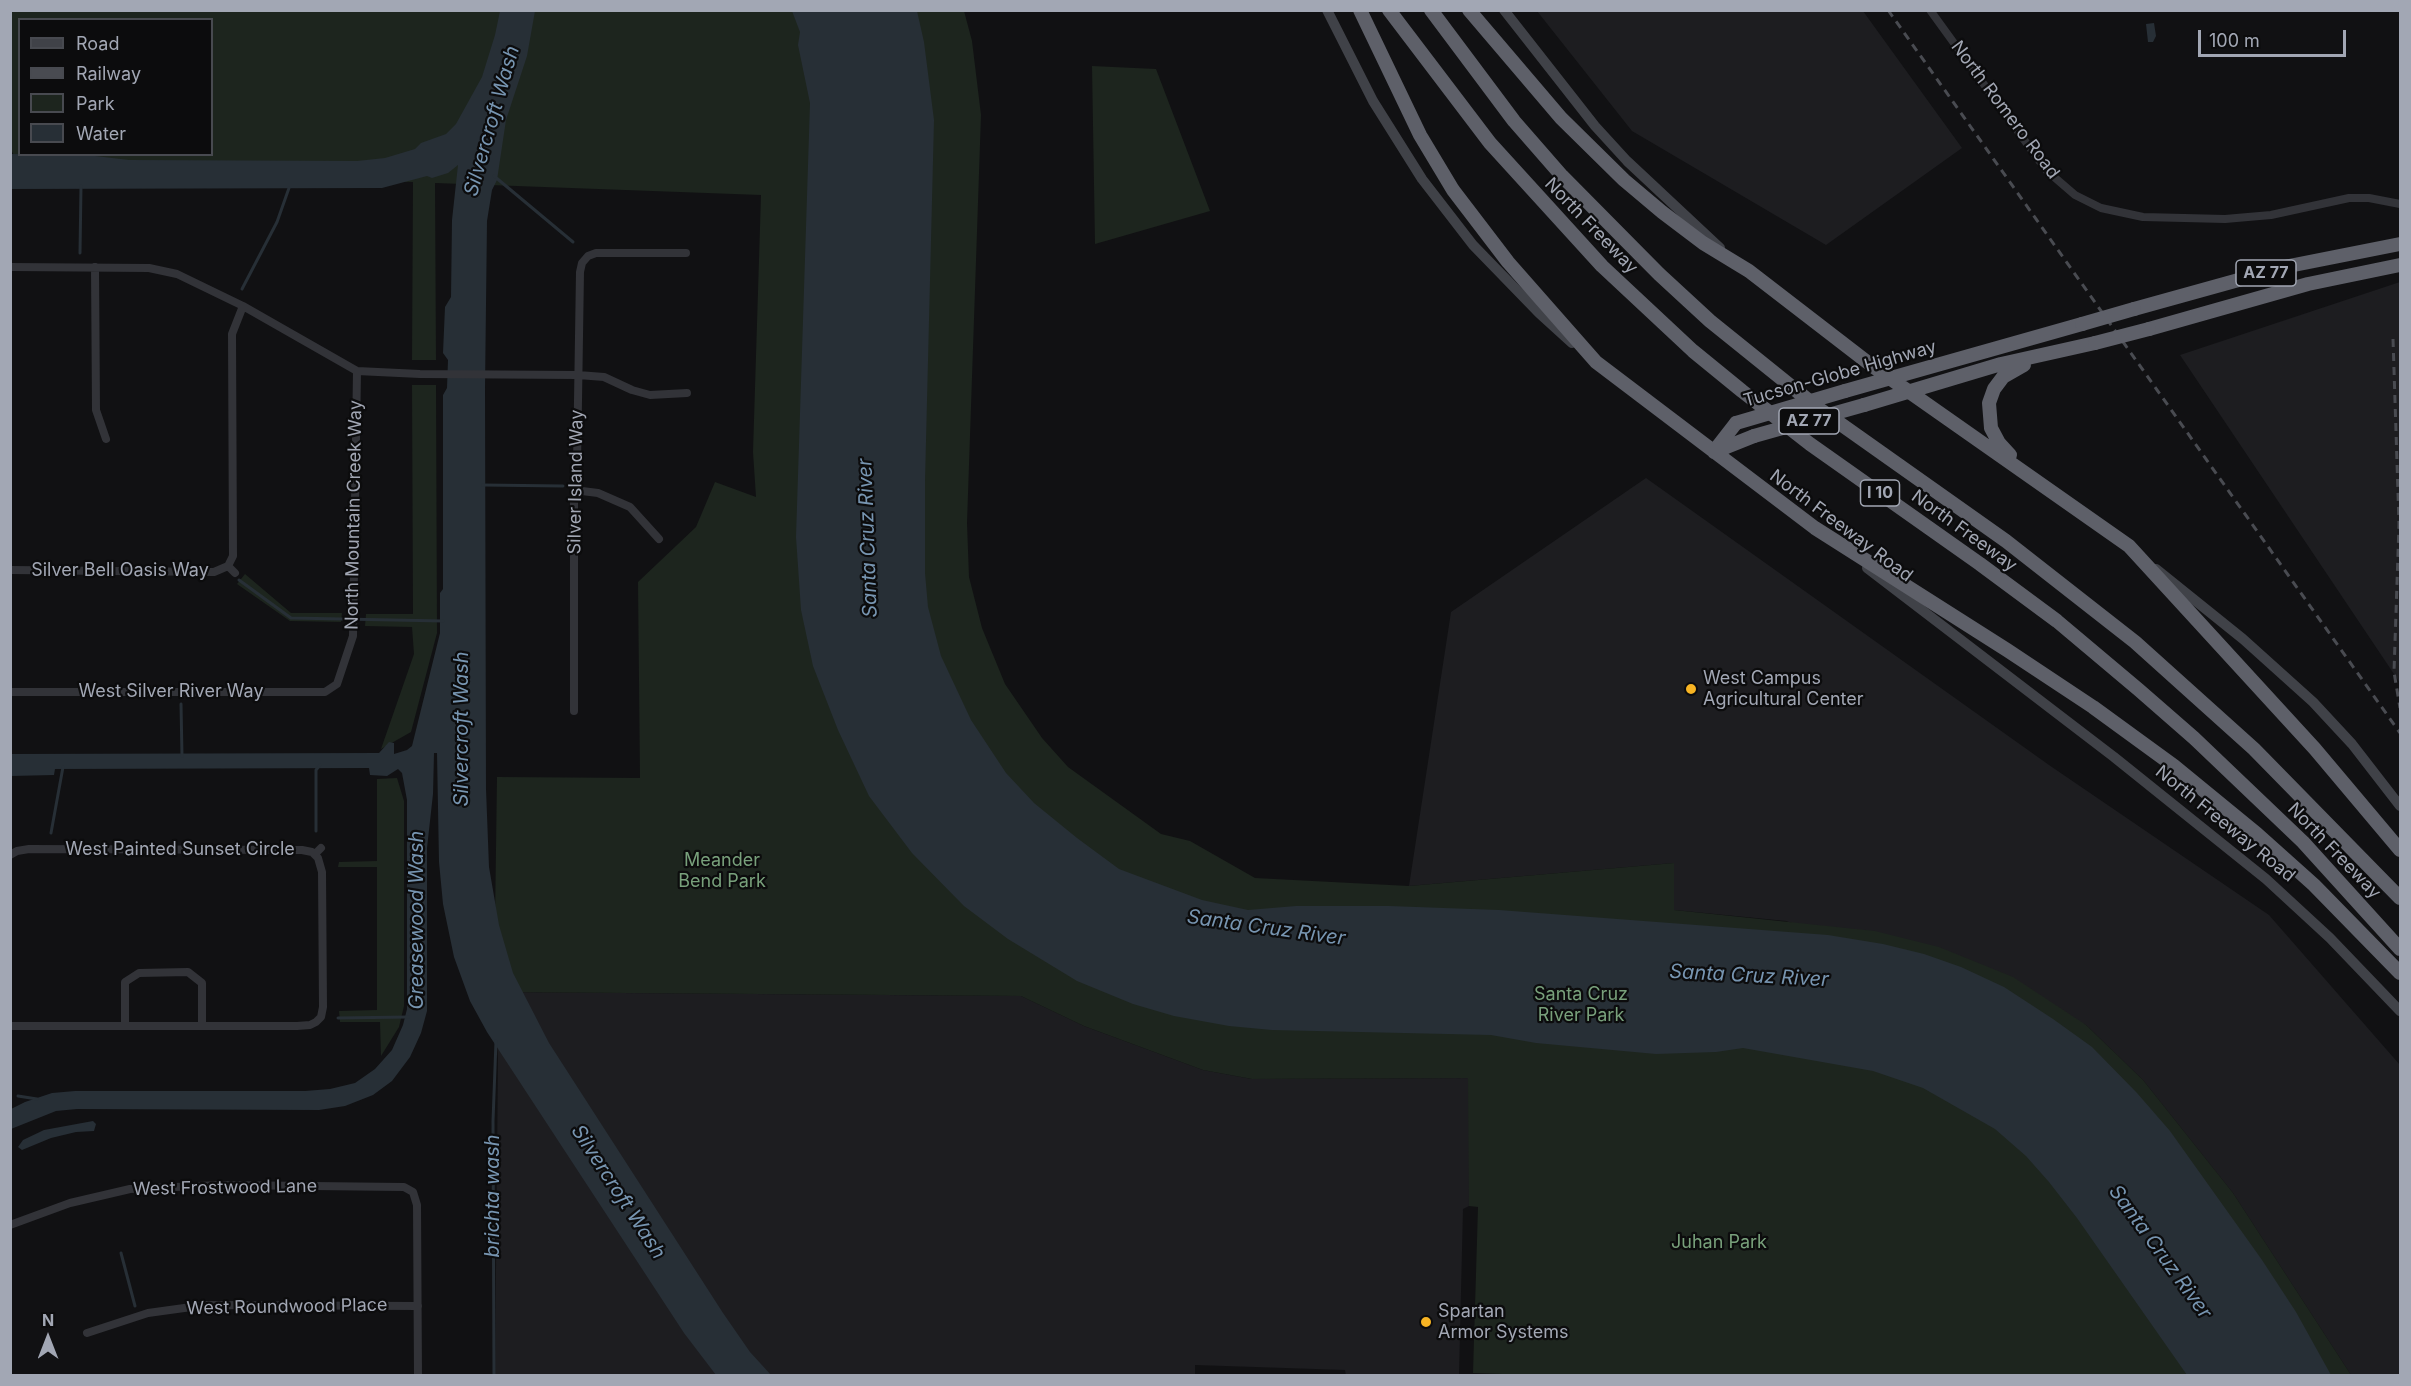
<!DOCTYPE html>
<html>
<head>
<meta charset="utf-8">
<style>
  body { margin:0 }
  #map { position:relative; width:2411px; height:1386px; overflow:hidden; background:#111113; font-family:Inter,sans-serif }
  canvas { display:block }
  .frame { position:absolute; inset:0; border:12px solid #a2a7b4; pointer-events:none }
  .legend { position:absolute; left:18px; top:18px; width:195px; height:138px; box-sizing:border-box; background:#0c0c0d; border:2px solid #484a50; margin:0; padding:8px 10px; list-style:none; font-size:18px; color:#a2a7b4 }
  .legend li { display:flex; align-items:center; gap:12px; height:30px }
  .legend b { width:30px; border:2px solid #484a50 }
  .north { position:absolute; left:18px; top:1308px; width:60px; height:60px; -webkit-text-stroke:4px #0c0c0d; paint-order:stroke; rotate:0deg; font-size:16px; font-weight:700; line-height:24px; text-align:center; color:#a2a7b4 }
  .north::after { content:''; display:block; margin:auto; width:21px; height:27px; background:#a2a7b4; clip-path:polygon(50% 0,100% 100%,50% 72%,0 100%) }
  .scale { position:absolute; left:2198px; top:30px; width:148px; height:27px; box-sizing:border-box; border:3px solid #a2a7b4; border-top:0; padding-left:8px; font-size:18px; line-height:21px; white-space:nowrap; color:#a2a7b4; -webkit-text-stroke:4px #0c0c0d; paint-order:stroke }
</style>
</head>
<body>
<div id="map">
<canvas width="2411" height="1386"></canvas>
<div class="frame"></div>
<ul class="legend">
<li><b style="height:8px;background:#404248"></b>Road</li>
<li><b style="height:8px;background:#494b51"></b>Railway</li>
<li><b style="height:16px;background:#1d251e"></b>Park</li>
<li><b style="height:16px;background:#272f36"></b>Water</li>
</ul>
<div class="north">N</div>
<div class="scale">100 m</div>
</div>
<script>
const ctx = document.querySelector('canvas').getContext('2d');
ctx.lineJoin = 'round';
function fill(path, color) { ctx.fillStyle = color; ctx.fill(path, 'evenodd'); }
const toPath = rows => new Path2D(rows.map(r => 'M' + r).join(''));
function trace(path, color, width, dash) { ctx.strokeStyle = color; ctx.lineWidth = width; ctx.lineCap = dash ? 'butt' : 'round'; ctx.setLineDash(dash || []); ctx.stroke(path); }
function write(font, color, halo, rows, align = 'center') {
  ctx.font = font + ' Inter,sans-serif'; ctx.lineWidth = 4.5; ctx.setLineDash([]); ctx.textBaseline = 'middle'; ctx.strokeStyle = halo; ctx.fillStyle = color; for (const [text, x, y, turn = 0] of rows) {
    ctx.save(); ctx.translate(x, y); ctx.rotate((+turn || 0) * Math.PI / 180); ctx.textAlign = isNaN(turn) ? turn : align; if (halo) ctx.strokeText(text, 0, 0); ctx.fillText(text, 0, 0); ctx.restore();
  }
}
const built = toPath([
  [1537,11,1863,11,1962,148,1826,245,1632,131],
  [2400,282,2400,683,2180,355],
  [1646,478,2049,765,2269,915,2400,1065,2400,1375,2351,1375,2233,1193,2143,1080,2086,1025,1786,921,1674,910,1674,863,1409,886,1451,612],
  [494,992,1021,996,1084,1026,1203,1070,1252,1079,1469,1078,1469,1206,1463,1209,1459,1375,1346,1376,1345,1370,1195,1365,1195,1376,495,1375,498,1058]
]);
const green = toPath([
  [10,11,964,11,972,41,981,115,967,523,969,577,982,628,1005,684,1042,738,1068,767,1161,834,1190,841,1255,878,1409,886,1674,863,1674,910,1875,931,1939,947,2013,977,2086,1025,2143,1080,2233,1193,2351,1375,1559,1376,1473,1373,1478,1207,1469,1206,1468,1078,1252,1079,1203,1070,1084,1026,1021,996,494,992,497,777,640,778,638,582,696,527,715,482,756,497,753,452,761,195,435,183,436,360,412,360,413,182,22,175,11,149],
  [20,20,212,20,212,154,20,154],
  [1092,66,1156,69,1210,211,1095,244],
  [412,385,436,385,437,633,411,732,381,749,414,654,412,627,365,626,366,614,413,614],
  [245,574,291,613,342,613,341,622,290,621,237,584],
  [397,778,404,801,404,1006,399,1027,381,1056,380,1022,340,1022,339,1011,377,1010,377,867,338,867,339,862,377,861,377,779]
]);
const water = toPath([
  [500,11,535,11,527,56,506,120,497,180,492,190,487,221,485,388,486,789,489,867,499,925,513,973,549,1043,723,1313,750,1352,771,1375,716,1375,684,1333,487,1032,470,1001,454,957,443,904,439,862,437,753,434,753,433,794,427,848,427,1011,421,1033,410,1057,392,1081,373,1095,345,1106,319,1110,77,1109,56,1111,11,1129,11,1109,25,1102,52,1093,75,1091,305,1091,330,1089,355,1083,375,1069,392,1050,403,1025,407,1009,407,800,402,773,398,769,387,776,370,775,369,768,55,769,54,775,11,776,10,754,379,753,389,742,394,743,394,754,407,750,412,746,440,633,440,593,443,589,443,395,447,388,448,360,443,353,445,307,451,297,452,220,458,165,448,173,432,178,427,176,382,188,11,189,11,154,87,155,129,160,357,161,385,158,415,149,421,143,446,134,456,124,482,77,495,35],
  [792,11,917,11,924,42,934,120,925,481,925,573,928,607,941,656,971,720,1006,773,1034,803,1077,838,1119,869,1202,900,1248,910,1296,906,1389,906,1499,910,1828,935,1883,944,1924,954,1961,967,2004,987,2053,1019,2092,1047,2137,1093,2170,1131,2262,1260,2296,1312,2331,1375,2187,1375,2077,1218,2049,1182,2026,1156,1995,1129,1923,1088,1873,1071,1743,1048,1716,1052,1656,1054,1536,1043,1491,1035,1272,1030,1229,1026,1174,1016,1133,1004,1077,981,1008,939,964,906,912,853,869,796,838,730,813,666,801,610,796,537,810,103,798,45,800,32],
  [2154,23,2156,36,2153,42,2148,42,2146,24],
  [93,1121,96,1124,94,1131,76,1132,51,1138,22,1150,18,1147,23,1140,44,1130]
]);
const stream = toPath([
  [494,176,573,242],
  [80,253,81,186],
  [242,289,277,222,289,188],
  [483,485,563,486],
  [239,580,291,618,443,621],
  [181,704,182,756],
  [316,831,316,770,320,765],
  [51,833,63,767],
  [338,1018,408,1017],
  [18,1096,37,1099],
  [121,1253,135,1306],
  [494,1376,493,1121,496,1041]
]);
const street = toPath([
  [1930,10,2046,170,2075,195,2101,208,2143,217,2225,219,2271,215,2349,198,2369,198,2400,204],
  [10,267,149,268,177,274,243,306,357,371,420,374,578,375,604,377,632,390,650,395,687,393],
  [95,267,96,410,106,439],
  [574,490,598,493,630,507,659,539],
  [228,566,233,556,232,334,243,306],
  [228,566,235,573],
  [10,570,214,572,228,566],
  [10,692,325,692,337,684,353,636,357,371],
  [574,711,574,490,577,465,580,272,582,263,588,256,596,253,686,253],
  [315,854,321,848],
  [10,855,17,851,29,849,302,850,312,852,318,858,322,872,323,1007,321,1017,316,1022,310,1025,297,1026,10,1026],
  [125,1025,125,982,139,973,188,972,202,983,202,1025],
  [10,1225,70,1203,130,1189,220,1185,404,1187,413,1192,417,1205,418,1376],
  [87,1333,148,1313,206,1305,418,1306]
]);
const secondary = toPath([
  [1327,10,1373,101,1422,179,1473,245,1539,313,1572,343],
  [1504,10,1595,126,1627,161,1720,248],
  [1867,568,2114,757,2266,879,2330,938,2400,1011],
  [2156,569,2243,639,2313,702,2352,744,2400,806]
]);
const highway = toPath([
  [1360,10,1420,135,1453,190,1508,262,1596,362,1815,528,2007,650,2093,707,2174,766,2257,834,2314,885,2400,973],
  [1389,10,1490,143,1602,266,1693,351,1742,391,1810,444,1980,564,2057,621,2139,690,2194,738,2303,842,2400,949],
  [1431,10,1514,121,1562,176,1659,274,1710,321,1818,408,2006,541,2135,642,2254,749,2400,898],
  [1469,10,1561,118,1624,180,1662,212,1703,243,1749,271,1871,365,2129,546,2315,749,2400,850],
  [2134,309,2289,266,2400,244],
  [2149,329,2308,284,2400,265],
  [1845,391,2082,324],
  [1864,405,2001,364,2095,343],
  [1715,450,1736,423],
  [1714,452,1754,436],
  [2010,455,1999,443,1991,428,1989,403,1994,389,2003,377,2024,365]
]);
const rail = toPath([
  [1888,10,2400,733],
  [2393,339,2399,524,2394,672,2400,708]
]);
const highwayBridge = toPath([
  [2082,324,2134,309],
  [2095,343,2149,329],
  [1736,423,1845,391],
  [1754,436,1864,405]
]);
const markers = [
  [1691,689,6,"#f8b423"],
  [1426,1322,6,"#f8b423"]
];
const shields = [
  [2266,273,60],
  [1809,421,60],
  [1880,493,39]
];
const shieldNames = [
  ["AZ 77",2266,273],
  ["AZ 77",1809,421],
  ["I 10",1880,493]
];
const streetNames = [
  ["North Romero Road",2005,110,53],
  ["North Freeway",1591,226,46],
  ["Tucson-Globe Highway",1840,374,-16],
  ["Silver Island Way",576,482,-89],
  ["North Mountain Creek Way",354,515,-89],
  ["North Freeway Road",1841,526,37],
  ["North Freeway",1964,531,36],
  ["Silver Bell Oasis Way",120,571],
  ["West Silver River Way",171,692],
  ["North Freeway Road",2225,824,39],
  ["West Painted Sunset Circle",180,850],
  ["North Freeway",2334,851,46],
  ["West Frostwood Lane",225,1188,-1],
  ["West Roundwood Place",287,1307,-1]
];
const poiNames = [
  ["West Campus",1703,679],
  ["Agricultural Center",1703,700],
  ["Spartan",1438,1312],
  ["Armor Systems",1438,1333]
];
const parkNames = [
  ["Meander",722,861],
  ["Bend Park",722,882],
  ["Santa Cruz",1581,995],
  ["River Park",1581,1016],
  ["Juhan Park",1719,1243]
];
const waterNames = [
  ["Silvercroft Wash",492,121,-74],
  ["Santa Cruz River",868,538,-92],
  ["Silvercroft Wash",462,729,-90],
  ["Greasewood Wash",417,920,-90],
  ["Santa Cruz River",1266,928,8],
  ["Santa Cruz River",1749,976,3],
  ["Silvercroft Wash",618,1192,57],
  ["brichta wash",493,1196,-90],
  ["Santa Cruz River",2160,1252,54]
];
fill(built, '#1d1d20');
fill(green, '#1d251e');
fill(water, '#272f36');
trace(stream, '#272f36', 3);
trace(street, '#323338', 8);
trace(secondary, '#404248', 10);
trace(highway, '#5e6069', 14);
trace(rail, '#494b51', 3, [8, 6]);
trace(highwayBridge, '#5e6069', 14);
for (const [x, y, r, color] of markers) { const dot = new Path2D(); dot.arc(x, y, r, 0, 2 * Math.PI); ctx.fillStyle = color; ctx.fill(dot); trace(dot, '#0c0c0d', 2); }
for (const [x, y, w] of shields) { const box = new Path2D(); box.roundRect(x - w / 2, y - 13, w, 26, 4.5); ctx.fillStyle = '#0c0c0d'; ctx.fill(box); trace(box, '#a2a7b4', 1.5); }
write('bold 16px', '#a2a7b4', null, shieldNames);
write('18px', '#a2a7b4', '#0c0c0d', streetNames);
write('18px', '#a2a7b4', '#0c0c0d', poiNames, 'left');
write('18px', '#78a07b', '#0c0c0d', parkNames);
write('italic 20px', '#7795b1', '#0c0c0d', waterNames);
</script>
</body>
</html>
